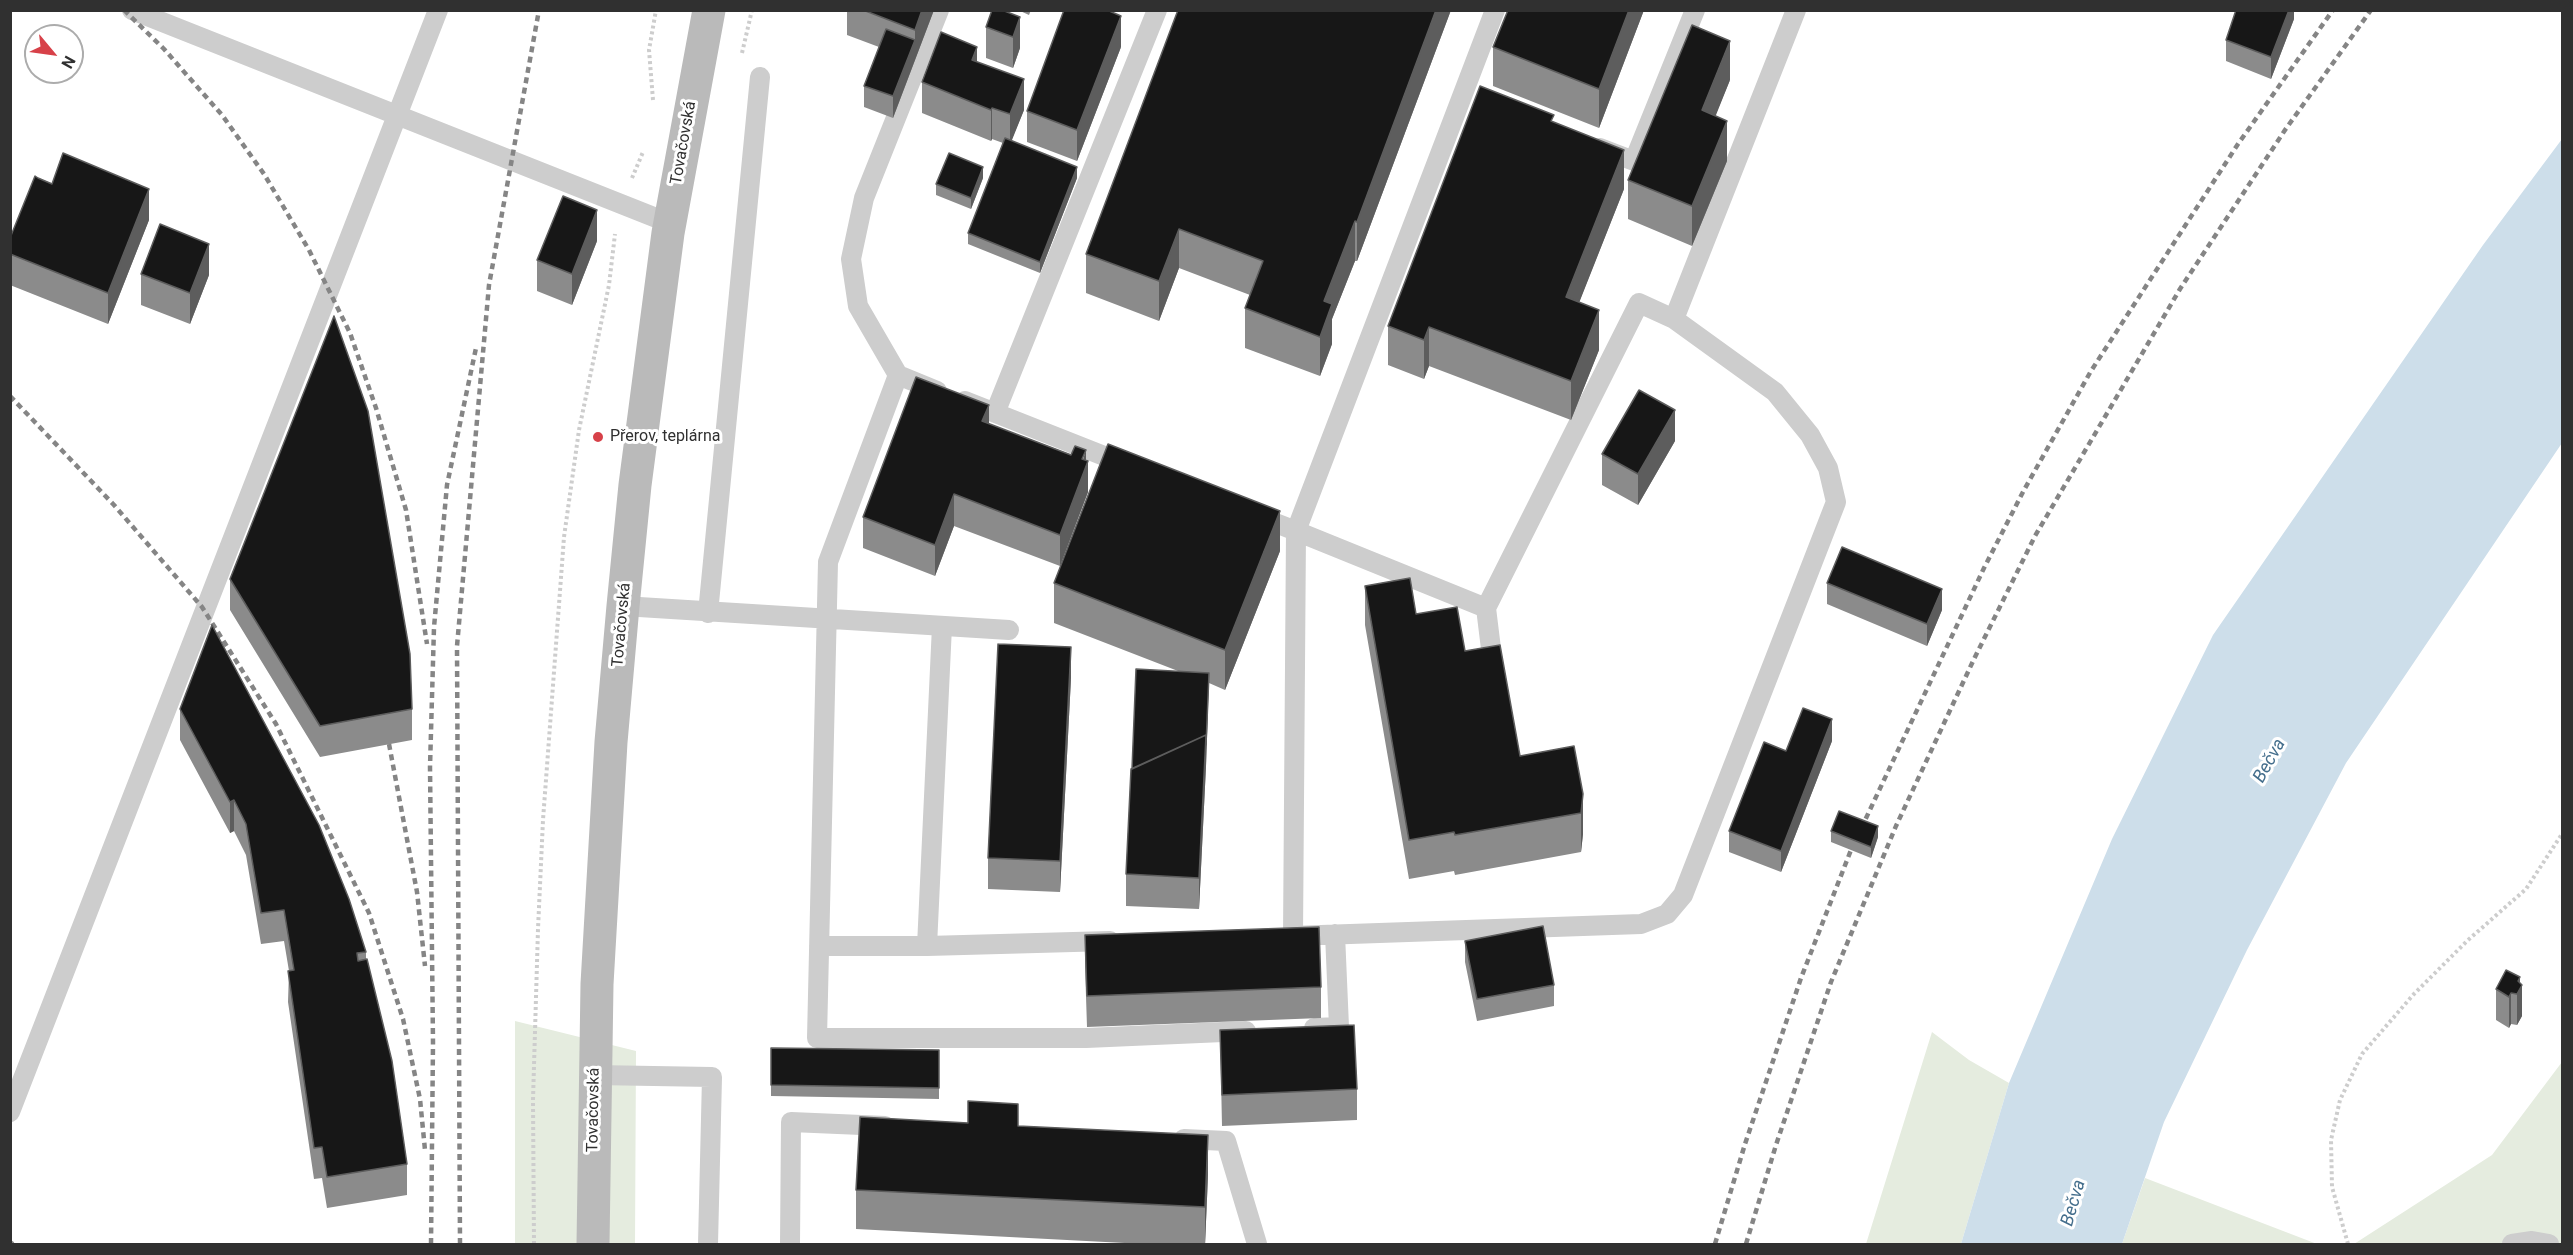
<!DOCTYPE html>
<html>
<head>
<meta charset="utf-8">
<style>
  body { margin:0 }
  #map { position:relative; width:2573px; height:1255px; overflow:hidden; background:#fff; font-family:Roboto,sans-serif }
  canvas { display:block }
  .frame { position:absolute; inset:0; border:12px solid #303030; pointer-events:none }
  .north { position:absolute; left:24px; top:24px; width:60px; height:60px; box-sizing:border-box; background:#fff; border:2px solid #acacac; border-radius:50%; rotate:119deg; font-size:16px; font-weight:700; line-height:24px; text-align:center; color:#303030 }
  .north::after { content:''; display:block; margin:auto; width:21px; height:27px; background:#d74149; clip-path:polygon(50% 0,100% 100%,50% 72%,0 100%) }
</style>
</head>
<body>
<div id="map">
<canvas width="2573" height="1255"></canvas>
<div class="frame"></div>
<div class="north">N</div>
</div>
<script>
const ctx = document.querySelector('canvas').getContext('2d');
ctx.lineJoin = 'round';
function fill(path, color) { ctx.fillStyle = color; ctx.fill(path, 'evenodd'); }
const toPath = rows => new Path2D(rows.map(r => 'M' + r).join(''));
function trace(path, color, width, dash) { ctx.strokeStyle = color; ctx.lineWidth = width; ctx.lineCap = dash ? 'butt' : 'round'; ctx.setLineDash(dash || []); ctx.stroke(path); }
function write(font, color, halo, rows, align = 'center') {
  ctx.font = font + ' Roboto,sans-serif'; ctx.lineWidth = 6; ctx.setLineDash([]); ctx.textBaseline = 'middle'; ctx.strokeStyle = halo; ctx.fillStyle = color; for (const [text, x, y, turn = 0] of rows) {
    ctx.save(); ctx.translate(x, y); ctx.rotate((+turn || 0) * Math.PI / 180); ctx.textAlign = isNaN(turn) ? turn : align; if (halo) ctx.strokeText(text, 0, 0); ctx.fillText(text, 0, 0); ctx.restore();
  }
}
const green = toPath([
  [515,1021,636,1051,635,1244,515,1244],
  [1932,1032,1969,1060,2009,1083,1961,1244,1866,1244],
  [2562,1062,2562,1244,2354,1244,2492,1155],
  [2145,1178,2317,1244,2122,1244]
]);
const water = toPath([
  [2562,139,2562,443,2346,763,2247,950,2164,1122,2122,1244,1961,1244,2009,1083,2112,839,2213,635,2483,245]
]);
const path = toPath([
  [742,53,752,10],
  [653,100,649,50,656,10],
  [632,178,643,152],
  [534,1244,533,1100,538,929,543,820,564,537,579,430,609,285,615,234],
  [2348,1244,2332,1187,2331,1140,2340,1100,2362,1054,2413,995,2467,941,2526,889,2562,834]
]);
const service = toPath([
  [132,10,669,223],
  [1600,148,1634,161,1695,10],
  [1674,319,1796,10],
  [898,375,858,306,851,259,864,198,939,10],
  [937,391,898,375,828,562,817,1038,1086,1038,1246,1031],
  [965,401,1127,465],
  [995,413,1157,10],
  [1255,515,1296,531,1293,936],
  [623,606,1009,630],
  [708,613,760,77],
  [1493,665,1486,608,1296,531,1495,10],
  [1292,936,1641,924,1667,914,1683,895,1836,502,1828,468,1810,435,1775,392,1674,319,1639,303,1486,608],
  [819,946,927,946,942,626],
  [927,946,1110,941],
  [1314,1028,1339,1027,1335,934],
  [595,1075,712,1077,708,1244],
  [10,1112,438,10],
  [1184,1139,1226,1141,1257,1244],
  [790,1244,791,1122,885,1126],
  [2512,1244,2532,1241,2549,1244]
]);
const secondary = toPath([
  [593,1244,597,984,611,742,623,606,635,485,668,233,709,10]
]);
const rail = toPath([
  [124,10,164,49,222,115,264,174,309,250,350,333,376,408,406,510,427,644],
  [10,396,114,505,202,607,276,724,369,913,403,1019,420,1099,425,1150],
  [389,744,417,892,425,966],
  [10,1242,13,1244],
  [431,1244,433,1043,430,767,434,627,447,485,476,348],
  [460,1244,457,646,489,285,539,10],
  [1715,1244,1745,1144,1801,978,1851,850,1984,568,2024,490,2091,371,2238,144,2333,10],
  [1746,1244,1776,1145,1831,982,1896,826,1974,659,2035,536,2180,289,2285,130,2371,10]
]);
const wall = toPath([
  [847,10,934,10,893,118,864,107,864,86,879,47,847,35],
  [1018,10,1031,10,1029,15],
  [1451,10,1357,261,1355,261,1332,319,1332,344,1320,376,1245,348,1245,308,1250,295,1179,268,1159,321,1086,293,1086,254],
  [1508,10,1644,10,1599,128,1493,86,1493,47],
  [2294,10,2294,19,2271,79,2226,61,2226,40],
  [1020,17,1020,48,1013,68,986,58,986,27],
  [1121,47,1077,161,1027,142,1027,111],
  [977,62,1024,110,1011,141,1077,178,1040,273,968,244,968,233,1003,143,992,139,991,141,922,113,922,82],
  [1730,80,1715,116,1727,161,1692,246,1628,219,1628,180],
  [1554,122,1624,189,1579,302,1599,350,1571,420,1429,366,1424,379,1388,365,1388,326],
  [38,178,149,220,108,324,10,285,10,238],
  [983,178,971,209,936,195,936,184],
  [597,241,572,305,537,291,537,260],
  [141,274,209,275,190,324,141,305],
  [989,424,1086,460,1088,492,1060,566,954,526,935,576,863,548,863,517],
  [1675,441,1638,505,1602,485,1602,454],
  [1280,551,1225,690,1209,683,1206,766,1199,909,1126,906,1126,874,1178,671,1054,623,1054,583],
  [230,579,412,709,412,740,320,757,230,610],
  [1827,583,1942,610,1927,646,1827,604],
  [1365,586,1416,614,1465,651,1520,756,1574,746,1583,834,1581,852,1455,875,1454,871,1409,879,1365,625],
  [1071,678,1060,892,988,889,988,858],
  [180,709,366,952,366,959,407,1164,407,1195,327,1208,322,1178,314,1179,288,1002,289,971,284,941,261,944,246,855,234,831,230,833,180,740],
  [1832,741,1781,872,1729,852,1729,831,1786,751],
  [1831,831,1878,837,1871,858,1831,842],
  [1085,935,1321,987,1321,1018,1087,1027,1085,966],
  [1465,941,1554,985,1554,1006,1477,1021,1465,962],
  [2520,984,2522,1016,2517,1025,2511,1024,2509,1028,2496,1020,2496,989],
  [1220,1030,1357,1089,1357,1120,1222,1126],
  [771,1048,939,1050,939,1099,771,1096],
  [1018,1126,1208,1175,1205,1245,1163,1245,856,1229,856,1190]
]);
const shadedWall = toPath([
  [922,10,934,10,893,118,893,96,915,40,915,30],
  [1436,10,1451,10,1357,261,1357,222],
  [1629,10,1644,10,1599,128,1599,89],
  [2289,10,2294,10,2294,19,2271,79,2271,57],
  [1121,16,1121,47,1077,161,1077,130],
  [1020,17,1020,48,1013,68,1013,37],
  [1730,41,1730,80,1702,150,1702,110],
  [977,47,977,78,972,60],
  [1024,79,1024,110,1010,145,1010,114],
  [992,108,992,139,991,141,991,110],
  [1727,121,1727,161,1692,246,1692,206],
  [1624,150,1624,189,1566,336,1566,297],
  [983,167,983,178,971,209,971,198],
  [1077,167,1077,178,1040,273,1040,262],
  [149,189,149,220,108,324,108,293],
  [597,210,597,241,572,305,572,274],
  [1355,221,1355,261,1332,319,1332,344,1320,376,1320,337,1324,301],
  [1179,229,1179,268,1159,321,1159,281],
  [209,244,209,275,190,324,190,293],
  [1599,310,1599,350,1571,420,1571,381],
  [1429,327,1429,366,1424,379,1424,340],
  [989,405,989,436,982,421],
  [1675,410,1675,441,1638,505,1638,474],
  [1086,450,1086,467,1088,461,1088,492,1060,566,1060,535],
  [954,494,954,526,935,576,935,545],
  [1280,511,1280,551,1225,690,1225,650],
  [1942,589,1942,610,1927,646,1927,624],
  [1071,647,1071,678,1060,892,1060,861],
  [1209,673,1206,766,1199,909,1199,878],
  [1832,719,1832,741,1781,872,1781,851],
  [1583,794,1583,834,1581,852,1581,813],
  [234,800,234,831,230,833,230,802],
  [1878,826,1878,837,1871,858,1871,847],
  [2520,977,2520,988,2522,985,2522,1016,2517,1025,2517,994,2518,981],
  [2511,993,2511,1024,2509,1028,2509,997],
  [1208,1135,1208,1175,1205,1245,1205,1207]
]);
const building = toPath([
  [863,10,922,10,915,30,863,10],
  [992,10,1002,10,1020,17,1013,37,986,27,992,10],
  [1064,10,1107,10,1121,16,1077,130,1027,111,1064,10],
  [1178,10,1436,10,1357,222,1355,221,1324,301,1332,304,1320,337,1245,308,1263,261,1179,229,1159,281,1086,254,1178,10],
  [1508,10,1629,10,1599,89,1493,47,1508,10],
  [2236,10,2289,10,2271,57,2226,40,2236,10],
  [1692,25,1730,41,1702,110,1727,121,1692,206,1628,180,1692,25],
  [886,29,915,40,893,96,864,86,886,29],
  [941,32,977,47,972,60,1024,79,1010,114,992,108,991,110,922,82,941,32],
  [1480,86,1554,115,1551,121,1624,150,1566,297,1599,310,1571,381,1429,327,1424,340,1388,326,1480,86],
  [1005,138,1077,167,1040,262,968,233,1005,138],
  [63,153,149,189,108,293,10,254,10,238,35,176,38,178,52,184,63,153],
  [949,153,983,167,971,198,936,184,949,153],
  [563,196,597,210,572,274,537,260,563,196],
  [160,224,209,244,190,293,141,274,160,224],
  [334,316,368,411,410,654,412,709,320,726,230,579,334,316],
  [916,377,989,405,982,421,1071,455,1075,446,1086,450,1082,459,1088,461,1060,535,954,494,935,545,863,517,916,377],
  [1639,390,1675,410,1638,474,1602,454,1639,390],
  [1108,444,1280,511,1225,650,1054,583,1108,444],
  [1842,547,1942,589,1927,624,1827,583,1842,547],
  [1410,578,1416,614,1457,607,1465,651,1500,645,1520,756,1574,746,1583,794,1581,813,1455,835,1454,832,1409,840,1365,586,1410,578],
  [212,625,319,825,349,899,366,952,357,953,358,961,367,959,392,1061,407,1164,327,1177,322,1147,314,1148,288,971,294,970,284,910,261,913,246,824,234,800,230,802,180,709,212,625],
  [998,644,1071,647,1060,861,988,858,998,644],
  [1136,669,1209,673,1206,745,1206,735,1132,769,1136,669],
  [1803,708,1832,719,1781,851,1729,831,1764,742,1786,751,1803,708],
  [1206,735,1199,878,1126,874,1131,769,1206,735],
  [1839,811,1878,826,1871,847,1831,831,1839,811],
  [1543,926,1554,985,1477,999,1465,941,1543,926],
  [1319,927,1321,987,1087,996,1085,935,1319,927],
  [2506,970,2520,977,2518,981,2522,985,2517,994,2511,993,2509,997,2496,989,2506,970],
  [1354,1025,1357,1089,1222,1095,1220,1030,1354,1025],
  [771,1048,939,1050,939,1088,771,1085,771,1048],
  [968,1101,1018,1104,1018,1126,1208,1135,1205,1207,856,1190,860,1117,968,1123,968,1101]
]);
const markers = [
  [598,437,6,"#d74149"]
];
const streetNames = [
  ["Tovačovská",684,143,-80],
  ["Tovačovská",622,625,-85],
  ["Tovačovská",594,1110,-89]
];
const poiNames = [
  ["Přerov, teplárna",610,437]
];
const waterNames = [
  ["Bečva",2270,761,-61],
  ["Bečva",2074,1203,-74]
];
fill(green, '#e5ecdf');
fill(water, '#cddeea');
trace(path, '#cdcdcd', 4, [3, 3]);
trace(service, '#cdcdcd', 20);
trace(secondary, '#bababa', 33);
trace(rail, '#858585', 4.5, [6, 4.5]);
fill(wall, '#8b8b8b');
fill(shadedWall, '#5d5d5d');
fill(building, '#171717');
trace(building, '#5d5d5d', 1.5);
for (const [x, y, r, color] of markers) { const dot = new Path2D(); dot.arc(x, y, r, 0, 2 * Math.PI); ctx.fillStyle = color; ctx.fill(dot); trace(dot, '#fff', 2); }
write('16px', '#303030', '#fff', streetNames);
write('16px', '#303030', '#fff', poiNames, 'left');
write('italic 18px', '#446e8c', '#fff', waterNames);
</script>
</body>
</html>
